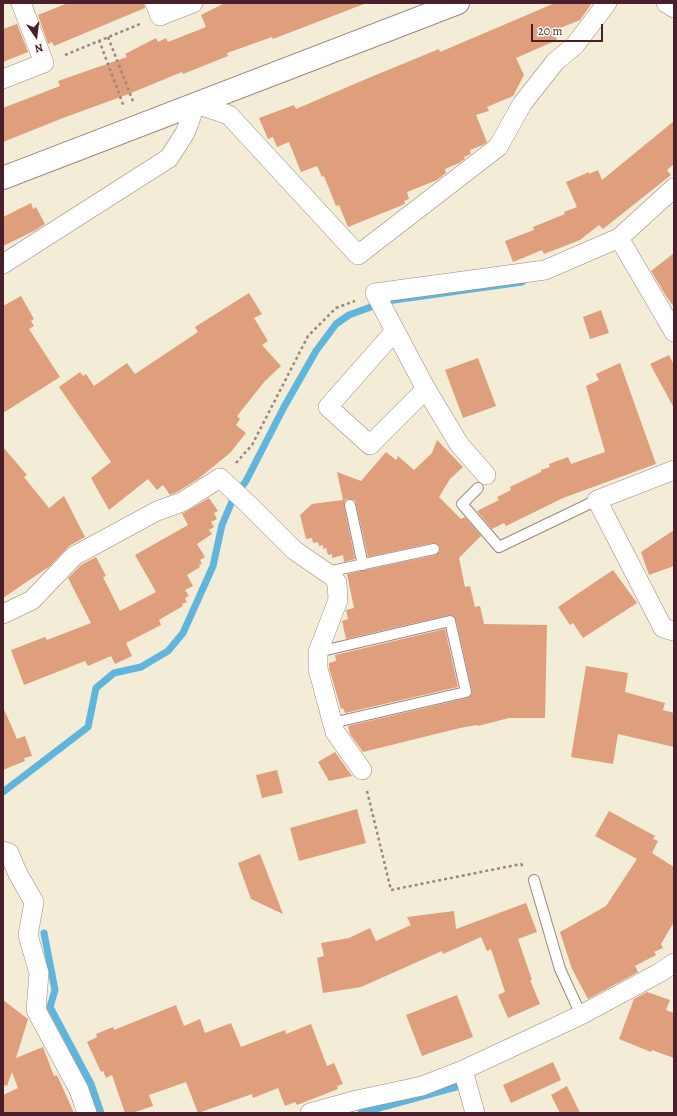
<!DOCTYPE html>
<html>
<head>
<meta charset="utf-8">
<style>
  body { margin:0 }
  #map { position:relative; width:677px; height:1116px; overflow:hidden; background:#f3ecd6; font-family:Alegreya,serif }
  canvas { display:block }
  .frame { position:absolute; inset:0; border:4px solid #4a1f2b; pointer-events:none }
  .north { position:absolute; left:16px; top:16px; width:40px; height:40px; -webkit-text-stroke:3px #fdfcf7; paint-order:stroke; rotate:166deg; font-size:11px; font-weight:700; line-height:16px; text-align:center; color:#4a1f2b }
  .north::after { content:''; display:block; margin:auto; width:14px; height:18px; background:#4a1f2b; clip-path:polygon(50% 0,100% 100%,50% 72%,0 100%) }
  .scale { position:absolute; left:531px; top:24px; width:72px; height:18px; box-sizing:border-box; border:2px solid #4a1f2b; border-top:0; padding-left:5px; font-size:12px; line-height:14px; white-space:nowrap; color:#4a1f2b; -webkit-text-stroke:3px #fdfcf7; paint-order:stroke }
</style>
</head>
<body>
<div id="map">
<canvas width="677" height="1116"></canvas>
<div class="frame"></div>
<div class="north">N</div>
<div class="scale">20 m</div>
</div>
<script>
const ctx = document.querySelector('canvas').getContext('2d');
ctx.lineJoin = 'round';
const toPath = rows => new Path2D(rows.map(r => 'M' + r).join(''));
function trace(path, color, width, dash) { ctx.strokeStyle = color; ctx.lineWidth = width; ctx.lineCap = dash ? 'butt' : 'round'; ctx.setLineDash(dash || []); ctx.stroke(path); }
function fill(path, color) { ctx.fillStyle = color; ctx.fill(path, 'evenodd'); }
const stream = toPath([
  [3,792,88,727,96,688,114,673,141,667,168,651,183,633,213,566,222,525,233,499,246,481,284,407,316,351,336,324,349,315,387,301,522,282],
  [44,933,55,990,50,1007,91,1084,101,1113],
  [361,1113,456,1087]
]);
const building = toPath([
  [68,3,144,3,145,8,54,46,52,42,48,44,38,15],
  [225,3,364,4,273,39,272,37,227,53,228,56,183,74,182,72,126,95,63,118,3,142,3,108,60,86,58,81,127,57,125,54,156,38,158,42,166,38,168,42,206,27,201,15],
  [555,3,592,3,580,20,553,31,557,40,516,58,524,75,513,96,487,107,489,111,476,115,487,142,483,145,470,150,471,154,464,157,465,159,459,163,445,169,446,173,437,180,407,192,409,199,404,201,405,204,348,227,339,205,336,206,324,176,322,177,317,166,301,172,289,142,277,147,273,137,268,139,259,118,294,105,296,109,366,79,439,49,440,52],
  [17,24,28,52,3,62,3,29],
  [674,121,674,164,667,170,671,175,603,229,599,225,580,240,544,254,542,250,513,262,505,241,534,230,533,227,565,214,564,212,577,207,566,182,589,172,589,174,598,170,602,180],
  [31,203,33,209,36,207,45,224,34,231,3,246,3,217],
  [674,253,674,307,666,296,651,271],
  [249,293,262,314,254,318,268,341,262,345,281,366,265,381,237,416,240,419,236,425,246,433,230,453,198,479,177,492,170,495,163,485,157,490,148,479,109,510,91,478,111,462,59,387,80,372,83,376,86,374,94,386,127,363,135,374,198,332,195,327],
  [21,296,34,319,31,321,34,326,29,329,60,377,3,413,3,306],
  [601,310,609,333,590,339,583,317],
  [669,355,674,365,674,408,650,364],
  [478,358,496,406,463,418,445,370],
  [620,363,656,464,563,498,506,526,504,523,492,529,477,511,499,500,497,497,511,490,510,487,541,472,541,470,550,467,549,464,568,457,571,464,605,452,586,386,599,380,596,374],
  [437,440,463,467,450,479,439,497,461,519,465,517,481,536,459,558,465,587,470,586,475,607,480,606,484,624,547,625,545,718,509,718,478,726,477,725,460,728,363,752,350,734,348,726,467,698,472,694,472,691,456,620,452,615,449,615,346,639,342,621,348,619,346,610,354,608,347,574,435,555,440,551,440,547,436,543,433,543,368,557,356,504,355,500,349,499,345,500,344,506,355,559,344,562,343,555,332,558,332,554,328,555,326,548,323,549,323,545,319,546,318,542,313,543,312,538,306,539,300,515,312,504,343,500,337,472,361,481,386,452,396,460,398,456,414,470,432,453],
  [3,447,27,475,24,477,49,508,64,496,85,537,69,546,50,566,3,598],
  [209,498,218,511,214,513,217,519,211,522,214,527,209,530,212,534,197,544,205,557,200,560,202,564,199,565,200,567,187,575,193,586,185,590,189,596,185,598,187,602,182,604,183,606,159,620,161,625,126,643,132,656,115,664,111,656,88,666,85,661,24,685,11,650,45,637,47,640,91,623,68,578,81,565,96,557,106,576,103,577,120,611,156,592,135,555,188,525,182,514],
  [674,530,674,566,649,575,641,552],
  [613,570,637,603,583,638,573,623,570,625,558,607],
  [445,629,458,687,345,713,343,708,341,709,329,668,329,663,336,661,335,655],
  [586,666,628,673,625,692,665,703,663,710,674,713,674,747,618,734,613,764,571,757],
  [3,707,17,739,25,736,32,756,24,758,25,761,3,770],
  [335,752,352,776,329,781,318,762],
  [277,770,283,793,262,798,256,775],
  [357,809,366,843,299,861,290,828],
  [609,811,655,836,653,839,658,841,652,853,674,867,674,922,661,944,663,948,654,952,656,955,635,966,638,972,588,999,572,969,560,932,606,906,637,859,595,836],
  [260,854,283,914,251,899,238,863],
  [526,903,537,932,518,939,532,980,530,980,540,1004,508,1018,498,995,505,992,491,949,487,951,481,937,443,954,442,951,361,987,323,993,317,958,324,956,321,943,349,938,370,928,376,941,411,925,407,917,454,911,456,929],
  [647,992,670,1000,666,1010,674,1013,674,1058,652,1050,651,1052,619,1039,634,999],
  [457,995,473,1037,422,1056,406,1015],
  [3,1000,28,1019,16,1058,43,1047,54,1076,57,1075,74,1113,3,1113,3,1095,18,1088,12,1072,7,1086,3,1085],
  [176,1005,184,1026,200,1019,205,1033,231,1023,241,1047,285,1030,286,1034,311,1024,327,1066,334,1063,343,1084,337,1086,338,1089,297,1105,295,1102,285,1106,278,1088,253,1098,252,1094,198,1113,186,1082,149,1095,153,1106,132,1113,125,1113,112,1075,106,1078,103,1071,101,1072,87,1042,97,1037,96,1034,113,1027,114,1030],
  [553,1062,561,1080,511,1103,503,1085],
  [567,1086,580,1113,560,1113,551,1095]
]);
const path = toPath([
  [108,37,134,104],
  [99,40,124,107],
  [65,55,140,24],
  [236,463,252,445,308,336,336,308,355,301],
  [367,791,391,890,521,864,524,868]
]);
const lane = toPath([
  [478,488,462,504,499,547,597,500],
  [350,505,363,565],
  [327,572,434,549],
  [318,652,450,621,466,692,332,723],
  [534,880,560,969,581,1015]
]);
const street = toPath([
  [155,3,160,16,193,3],
  [666,3,674,8],
  [3,79,44,63,21,3],
  [619,238,674,332],
  [3,264,169,158,185,133,196,104,229,115,358,255,498,147,522,104,555,62,575,45,607,3],
  [395,331,328,407,370,445,426,389],
  [674,470,597,500,663,628,674,631],
  [486,475,459,444,426,389,375,293,545,270,619,238,674,188],
  [3,614,32,600,74,556,157,511,182,502,220,478,249,505,294,550,333,577,337,583,338,600,318,652,318,669,335,732,362,770],
  [3,851,9,853,18,874,34,902,28,935,39,973,36,1010,79,1090,87,1113],
  [463,1070,475,1113],
  [310,1113,357,1100,422,1086,463,1070,581,1015,659,973,674,963]
]);
const secondary = toPath([
  [3,178,458,3]
]);
trace(stream, '#60b5dc', 7);
fill(building, '#df9f7c');
trace(lane, '#9e8680', 12);
trace(street, '#9e8680', 20);
trace(secondary, '#9e8680', 24);
trace(path, '#9e8680', 2.5, [3, 3]);
trace(lane, '#fff', 10);
trace(street, '#fff', 19);
trace(secondary, '#fff', 22);
</script>
</body>
</html>
